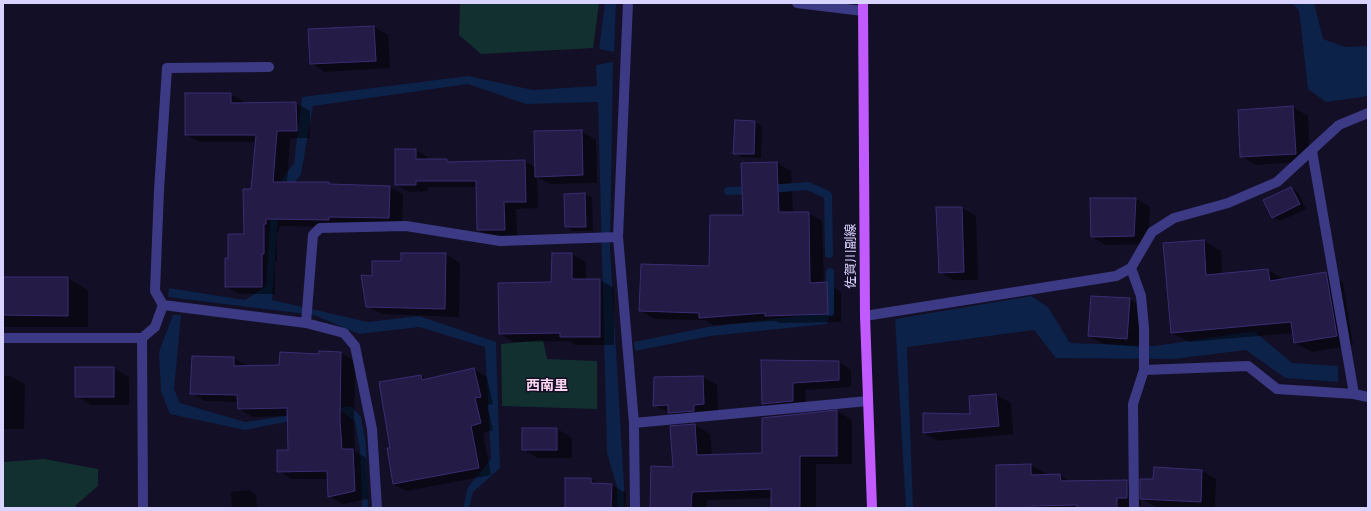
<!DOCTYPE html>
<html>
<head>
<meta charset="utf-8">
<style>
  body { margin:0 }
  #map { position:relative; width:1371px; height:511px; overflow:hidden; background:#130f26; font-family:"Open Sans",sans-serif }
  canvas { display:block }
  .frame { position:absolute; inset:0; border:4px solid #d9d4ff; pointer-events:none }
</style>
</head>
<body>
<div id="map">
<canvas width="1371" height="511"></canvas>
<div class="frame"></div>
</div>
<script>
const ctx = document.querySelector('canvas').getContext('2d');
ctx.lineJoin = 'round';
function fill(path, color) { ctx.fillStyle = color; ctx.fill(path, 'evenodd'); }
const toPath = rows => new Path2D(rows.map(r => 'M' + r).join(''));
function trace(path, color, width, dash) { ctx.strokeStyle = color; ctx.lineWidth = width; ctx.lineCap = dash ? 'butt' : 'round'; ctx.setLineDash(dash || []); ctx.stroke(path); }
function write(font, color, halo, rows, align = 'center') {
  ctx.font = font + ' "Open Sans","Noto Sans JP",sans-serif'; ctx.lineWidth = 3; ctx.setLineDash([]); ctx.textBaseline = 'middle'; ctx.strokeStyle = halo; ctx.fillStyle = color; for (const [text, x, y, turn = 0] of rows) {
    ctx.save(); ctx.translate(x, y); ctx.rotate((+turn || 0) * Math.PI / 180); ctx.textAlign = isNaN(turn) ? turn : align; if (halo) ctx.strokeText(text, 0, 0); ctx.fillText(text, 0, 0); ctx.restore();
  }
}
const green = toPath([
  [460,3,599,3,593,48,481,54,459,35],
  [543,340,547,359,597,361,597,409,502,406,501,344],
  [44,459,98,469,98,486,76,505,76,508,3,508,3,462]
]);
const water = toPath([
  [605,3,616,3,614,52,599,49],
  [1292,3,1314,3,1323,39,1345,47,1368,46,1368,95,1362,97,1326,102,1308,89,1299,10],
  [613,62,610,249,624,485,624,508,617,508,617,487,607,453,598,102,526,104,468,84,313,106,301,174,279,205,272,300,368,322,419,316,496,342,500,468,473,492,469,508,463,508,468,487,491,459,485,347,419,327,359,334,314,315,168,297,169,288,245,300,266,286,272,193,294,163,302,97,468,76,533,90,597,86,596,65],
  [1031,296,1048,307,1070,343,1155,346,1254,331,1292,363,1338,366,1338,382,1285,378,1246,350,1173,359,1056,358,1034,330,907,347,913,508,906,508,895,319],
  [830,312,827,324,710,336,635,351,634,342,708,327],
  [173,315,181,315,174,389,180,403,245,422,351,406,361,417,366,445,368,508,362,508,360,450,355,421,341,411,245,430,170,414,161,391,159,352]
]);
const shadow = toPath([
  [374,27,388,35,390,68,325,72,311,63],
  [230,94,244,101,244,104,296,103,310,111,310,138,290,138,287,183,329,183,332,185,389,187,403,194,402,226,343,227,279,226,279,232,277,232,277,261,275,261,275,294,239,294,226,287,245,235,252,190,256,142,200,142,186,135],
  [1293,107,1308,116,1310,161,1256,165,1241,156],
  [736,121,755,122,762,126,761,158,742,157,734,153],
  [581,131,596,140,597,183,550,184,537,177,538,208,516,209,517,236,490,237,478,230,477,187,428,187,428,191,409,192,396,185,415,150,428,157,428,160,446,160,451,163,525,161,536,168],
  [777,163,791,171,793,213,808,213,822,221,824,284,827,283,841,292,841,322,780,323,775,321,714,325,705,320,655,319,640,311,710,267,744,216],
  [1291,188,1298,192,1306,209,1280,221,1272,217],
  [585,194,592,198,593,231,573,231,566,227,565,195],
  [1091,199,1136,199,1150,207,1148,244,1106,245,1092,237],
  [962,208,976,216,978,280,954,280,939,272],
  [1204,241,1221,251,1222,274,1268,270,1285,280,1326,273,1343,282,1353,345,1312,352,1295,343,1293,333,1189,342,1172,333],
  [446,254,460,263,459,317,382,314,367,306,373,277,402,262],
  [553,254,572,254,586,262,586,280,600,280,614,288,614,345,575,345,569,341,514,342,500,334,552,283],
  [3,278,67,278,88,290,88,327,3,327],
  [1130,299,1144,308,1142,347,1104,344,1089,336],
  [320,352,341,353,355,361,354,428,355,451,366,458,368,499,343,504,329,496,329,479,292,479,278,471,289,451,288,416,253,417,239,409,239,402,205,401,192,393,234,358,248,366,280,366,320,355],
  [762,361,839,362,851,370,851,387,805,390,806,408,775,411,763,404],
  [76,368,114,368,129,377,129,405,91,405,76,396],
  [474,369,487,377,493,404,487,405,493,430,483,433,491,475,406,491,393,484,391,449,380,383,421,376,428,380],
  [3,376,10,376,25,384,24,429,3,429],
  [703,377,717,385,718,412,684,421,654,405],
  [996,395,1011,403,1013,434,938,441,924,433,971,415],
  [837,411,852,420,852,464,816,464,816,508,772,508,772,498,707,500,707,508,651,508,674,468,695,425,710,434,712,456,763,454],
  [523,429,557,429,572,438,572,458,538,458,523,449],
  [1031,465,1045,473,1045,476,1060,475,1071,482,1127,481,1141,489,1154,480,1202,471,1216,479,1215,508,1156,507,1141,498,1141,506,1131,506,1131,508,997,508,997,466],
  [566,479,591,479,600,484,612,485,626,493,625,508,566,508],
  [249,490,256,495,257,508,232,508,231,492],
  [397,507,481,508,397,508]
]);
const stream = toPath([
  [768,189,808,186,828,195,829,254],
  [728,191,753,190],
  [830,272,830,312]
]);
const building = toPath([
  [374,26,376,61,310,64,308,29,374,26],
  [185,93,231,93,231,103,296,102,297,131,277,131,273,182,329,182,329,184,390,186,389,218,329,217,329,220,266,219,266,224,264,224,264,254,262,254,262,287,225,287,225,258,228,258,228,234,244,234,243,189,251,189,256,135,185,135,185,93],
  [1293,106,1296,154,1240,157,1238,110,1293,106],
  [735,120,755,121,754,154,733,154,735,120],
  [582,130,583,175,535,177,534,131,582,130],
  [395,149,416,149,416,159,447,159,447,162,525,160,526,202,504,202,505,230,477,230,476,181,416,181,416,185,395,185,395,149],
  [777,162,779,212,809,212,810,283,827,282,828,314,765,316,765,313,699,318,699,313,639,311,641,264,709,266,710,215,743,215,741,163,777,162],
  [1291,187,1300,204,1272,218,1263,200,1291,187],
  [585,193,586,227,565,227,564,194,585,193],
  [1090,198,1136,198,1134,236,1091,237,1090,198],
  [936,207,962,207,964,272,939,273,936,207],
  [1204,240,1206,275,1268,269,1270,281,1326,272,1337,336,1294,343,1291,322,1171,333,1163,243,1204,240],
  [401,253,446,253,445,309,366,307,361,275,372,276,372,261,401,261,401,253],
  [552,253,572,253,572,279,600,279,600,337,560,337,560,333,499,334,498,283,551,282,552,253],
  [3,277,68,277,68,316,3,315,3,277],
  [1091,296,1130,298,1127,339,1088,336,1091,296],
  [319,351,341,352,340,420,342,449,353,449,355,491,328,497,327,471,277,472,277,450,288,450,287,408,238,409,237,395,190,394,192,356,234,357,234,366,279,365,280,352,319,354,319,351],
  [761,360,839,361,839,380,793,383,793,401,762,404,761,360],
  [75,367,114,367,114,397,75,397,75,367],
  [474,368,481,397,475,398,481,423,471,426,479,468,393,484,387,448,390,448,379,382,421,375,422,380,474,368],
  [703,376,704,404,694,405,694,411,668,413,668,405,653,406,654,377,703,376],
  [996,394,999,426,923,433,923,413,970,414,969,396,996,394],
  [837,410,837,456,800,456,800,508,771,508,771,489,692,492,691,508,650,508,651,466,673,467,670,426,695,424,697,455,762,453,762,418,837,410],
  [522,428,557,428,557,450,522,450,522,428],
  [1031,464,1031,475,1060,474,1061,481,1127,480,1127,498,1117,498,1117,508,1077,508,1077,505,1032,506,1032,508,996,508,996,465,1031,464],
  [1154,467,1202,470,1201,502,1140,499,1140,479,1153,479,1154,467],
  [565,478,591,478,591,483,612,484,611,508,565,508,565,478]
]);
const street = toPath([
  [628,3,618,237,634,423,635,508],
  [797,3,863,11],
  [1312,151,1354,394,1368,397],
  [1131,268,1141,296,1144,328,1144,370],
  [163,305,155,291,159,190,167,68,269,67],
  [865,316,1116,276,1131,268,1152,232,1174,218,1228,203,1277,182,1339,125,1368,113],
  [306,323,313,235,320,228,406,226,500,241,618,237],
  [3,338,142,338,155,327,163,305,306,323,344,333,355,346,372,429,377,508],
  [142,338,143,508],
  [634,423,868,401],
  [1134,508,1133,404,1144,370,1248,366,1277,389,1354,394]
]);
const primary = toPath([
  [863,3,865,316,872,508]
]);
const streetNames = [
  ["佐賀川副線",851,256,-90]
];
const neighbourhoodNames = [
  ["西南里",547,386]
];
fill(green, '#12302f');
fill(water, '#0c2248');
fill(shadow, '#0007');
trace(stream, '#0c2248', 8);
fill(building, '#241b47');
trace(building, '#3b2d73', 1);
trace(street, '#3d3a85', 10);
trace(primary, '#c25bff', 10);
write('13px', '#d9d4ff', '#130f26', streetNames);
write('bold 14px', '#ffd6f0', '#130f26', neighbourhoodNames);
</script>
</body>
</html>
